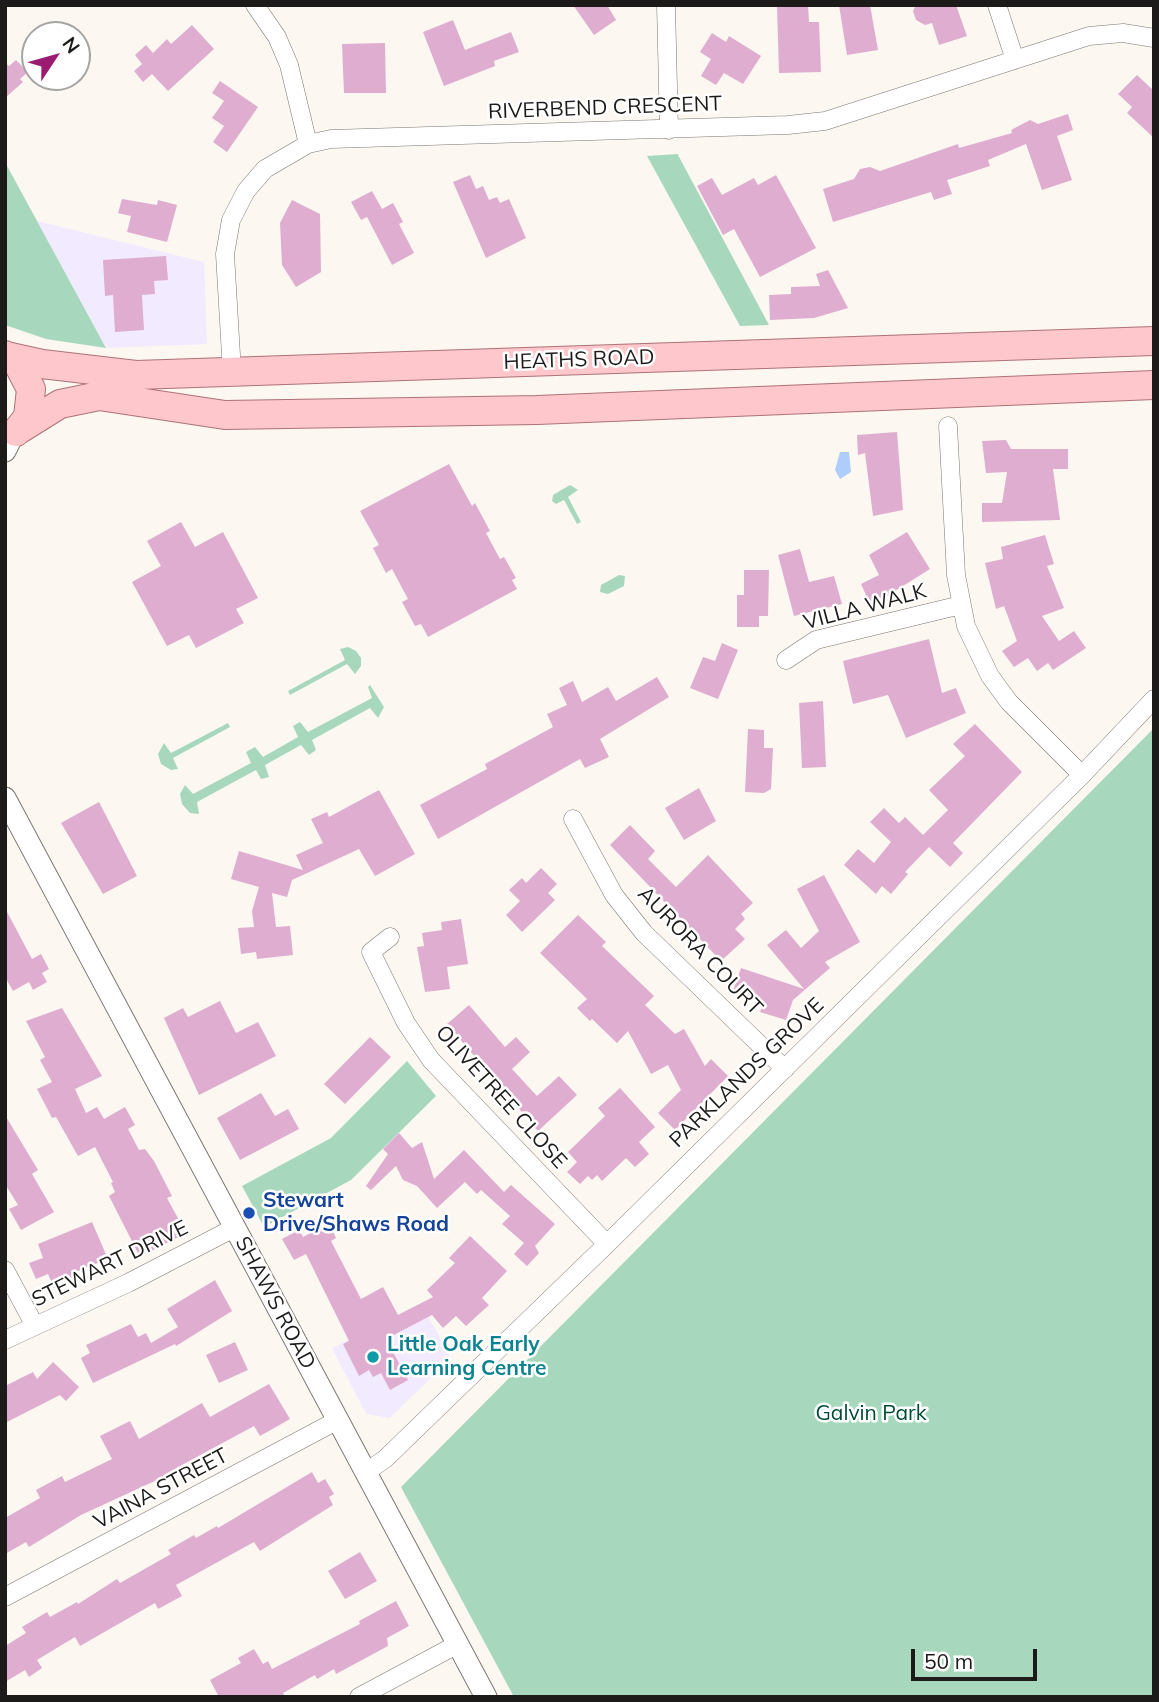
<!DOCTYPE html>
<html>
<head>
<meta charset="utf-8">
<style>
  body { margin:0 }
  #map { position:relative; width:1159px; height:1702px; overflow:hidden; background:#fcf7f1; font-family:Mulish,sans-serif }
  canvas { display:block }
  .frame { position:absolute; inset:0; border:7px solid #1c1b19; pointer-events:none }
  .north { position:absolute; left:21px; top:21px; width:70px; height:70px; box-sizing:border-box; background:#fff; border:2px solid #a4a4a3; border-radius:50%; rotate:54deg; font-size:19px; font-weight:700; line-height:28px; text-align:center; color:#1c1b19 }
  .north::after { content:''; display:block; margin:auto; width:24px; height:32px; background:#9a1b70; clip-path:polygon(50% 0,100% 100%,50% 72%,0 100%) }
  .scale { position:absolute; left:911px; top:1649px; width:126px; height:32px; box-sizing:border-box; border:4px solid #1c1b19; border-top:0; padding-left:9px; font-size:21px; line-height:24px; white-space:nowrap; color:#1c1b19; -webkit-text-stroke:5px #fff; paint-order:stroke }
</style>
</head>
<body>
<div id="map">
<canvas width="1159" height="1702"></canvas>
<div class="frame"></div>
<div class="north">N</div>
<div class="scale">50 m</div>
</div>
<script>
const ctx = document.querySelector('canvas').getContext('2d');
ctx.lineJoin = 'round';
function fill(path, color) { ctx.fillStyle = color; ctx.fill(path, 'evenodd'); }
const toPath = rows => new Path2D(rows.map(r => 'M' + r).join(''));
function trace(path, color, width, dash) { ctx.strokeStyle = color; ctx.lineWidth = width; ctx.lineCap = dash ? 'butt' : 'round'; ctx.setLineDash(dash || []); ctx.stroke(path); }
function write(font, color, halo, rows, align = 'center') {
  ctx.font = font + ' Mulish,sans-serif'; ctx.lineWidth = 5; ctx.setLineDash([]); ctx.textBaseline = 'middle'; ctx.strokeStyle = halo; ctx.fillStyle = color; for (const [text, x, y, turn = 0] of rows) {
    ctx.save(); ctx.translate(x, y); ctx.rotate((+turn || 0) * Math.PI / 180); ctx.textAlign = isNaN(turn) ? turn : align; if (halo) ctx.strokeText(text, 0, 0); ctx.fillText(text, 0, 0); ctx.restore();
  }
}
const education = toPath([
  [37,221,204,262,207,344,106,348],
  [421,1303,451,1358,390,1418,366,1414,332,1348]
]);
const green = toPath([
  [678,154,678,155,769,325,740,326,647,156],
  [5,162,37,221,106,348,46,339,5,325],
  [570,485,578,490,568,497,581,522,577,524,564,500,556,504,552,501,553,495],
  [619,575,625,576,624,586,608,594,600,592,601,585],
  [348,647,356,651,361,658,361,666,355,674,347,664,290,695,288,691,345,660,340,649],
  [370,685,384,707,378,718,370,708,312,740,316,750,309,755,301,745,265,765,269,777,261,779,256,770,197,802,199,814,190,813,182,804,180,794,185,785,193,794,251,763,246,752,255,747,263,757,298,737,293,726,300,722,308,732,372,698,368,687],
  [228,723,230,727,173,758,178,769,171,770,161,764,158,754,164,743,171,753],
  [1154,728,1154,1697,514,1697,401,1487],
  [407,1061,436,1096,351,1180,264,1227,242,1186,331,1138]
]);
const water = toPath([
  [840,452,849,452,851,472,840,479,835,470]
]);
const building = toPath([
  [573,5,607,5,616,20,594,35],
  [808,5,809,22,819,22,821,72,779,73,777,6],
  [839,5,870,5,878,50,847,55],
  [916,5,956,5,967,36,939,45,932,23,925,25,916,20,913,11],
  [453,20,465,50,511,32,519,52,494,61,495,66,444,86,423,32],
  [192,25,214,49,168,91,152,74,143,82,134,71,142,64,135,55,146,45,153,53,167,39,171,44],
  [712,33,726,42,729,36,761,56,743,84,724,73,716,85,701,76,711,59,700,52],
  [385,43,386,93,344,93,342,44],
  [16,60,28,72,20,79,23,82,5,98,5,63,9,66],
  [1137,75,1154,91,1154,138,1127,113,1132,107,1118,94],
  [220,81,258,107,227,152,213,142,224,126,212,118,224,101,212,93],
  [1068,114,1073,130,1057,136,1072,180,1042,190,1026,144,988,160,990,166,947,180,952,194,934,200,931,192,833,222,823,189,854,179,860,169,870,167,880,171,958,144,959,148,1012,133,1011,130,1030,120,1038,124],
  [470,175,476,189,483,186,489,200,497,197,500,203,509,199,526,238,486,258,453,182],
  [776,175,816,248,760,277,734,229,723,235,697,186,712,178,722,195,754,178,758,185],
  [372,191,382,209,393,203,403,222,399,224,414,253,392,265,367,217,361,220,351,202],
  [122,199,157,205,158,200,177,205,167,242,127,232,131,216,118,213],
  [292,200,320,214,321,272,296,287,282,265,280,223],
  [166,256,168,280,154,281,155,294,142,295,144,330,115,332,113,295,105,296,103,260],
  [828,270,848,308,814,318,770,320,769,295,791,294,791,287,820,286,816,274],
  [897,432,903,510,873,516,865,453,858,455,857,435],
  [1006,440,1011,449,1068,449,1068,469,1053,469,1060,520,982,522,982,503,1002,503,1007,472,986,473,982,441],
  [449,464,472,506,475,503,490,531,486,533,500,559,504,557,516,578,512,580,517,589,428,637,421,624,415,626,402,602,408,599,392,569,386,573,373,548,379,545,360,511],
  [181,522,195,547,223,532,258,598,236,609,244,623,196,648,189,635,167,646,132,582,161,566,147,541],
  [907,532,930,569,871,606,861,584,879,575,869,555],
  [1045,535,1054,564,1047,566,1064,608,1042,616,1059,641,1074,631,1086,648,1053,670,1048,663,1037,671,1028,658,1014,667,1002,651,1017,641,1004,606,996,609,985,563,1003,559,1001,547],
  [800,549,809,582,834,576,842,604,794,616,778,555],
  [744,570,769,570,768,616,759,616,759,627,737,627,737,595,744,595],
  [929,639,942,693,956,688,966,713,906,738,888,695,853,704,843,661],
  [722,643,738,650,718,699,690,688,703,657,715,661],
  [657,677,669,697,600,739,609,757,585,768,580,759,438,839,420,805,487,769,485,764,553,727,547,714,567,705,559,688,573,681,582,702,608,687,616,701],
  [823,701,826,767,802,768,799,703],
  [975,724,1022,772,953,843,963,853,950,867,929,847,905,872,908,874,891,894,882,886,876,894,844,865,858,849,874,863,891,842,870,822,884,808,899,823,905,817,923,835,948,810,929,790,965,756,953,744],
  [748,729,764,730,764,748,773,748,771,789,764,793,745,792],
  [699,788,716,821,684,840,665,808],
  [379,790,415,854,375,876,359,849,292,880,287,897,272,893,276,927,290,926,293,955,257,959,256,952,241,954,238,928,254,927,252,911,259,887,231,879,239,851,303,870,296,855,323,843,311,819,327,812,329,817],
  [99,802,137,876,103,894,61,823],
  [630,825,655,851,648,859,676,887,708,855,753,903,741,914,745,919,735,929,745,939,721,961,610,845],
  [541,868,557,884,548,893,555,900,522,932,506,915,520,901,509,890,522,878,526,883],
  [824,875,860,942,825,962,830,968,793,1000,786,1020,760,1012,764,1001,733,991,741,968,804,989,767,945,786,930,801,948,819,931,797,889],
  [5,908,32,959,41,954,49,969,42,973,47,982,33,990,29,982,13,991,5,977],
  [578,915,606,942,602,946,654,996,645,1005,675,1034,684,1029,705,1066,711,1059,728,1076,675,1130,658,1113,681,1090,668,1065,651,1074,628,1031,617,1043,592,1019,590,1021,577,1008,587,999,540,953],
  [461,919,468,964,447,967,450,989,425,992,417,947,424,946,422,933,442,930,441,922],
  [220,1001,236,1033,258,1022,276,1056,199,1095,164,1018,183,1008,188,1017],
  [469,1005,505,1047,516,1037,530,1052,512,1069,537,1096,559,1076,577,1095,538,1131,447,1024],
  [62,1008,102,1076,75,1089,86,1113,97,1107,104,1119,125,1107,135,1125,128,1129,139,1150,145,1149,154,1161,172,1196,167,1198,186,1233,140,1257,109,1196,115,1192,111,1183,113,1182,95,1147,78,1156,56,1117,52,1118,37,1089,52,1082,40,1060,45,1057,26,1021],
  [370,1037,391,1057,345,1104,324,1084],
  [620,1088,655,1127,639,1142,649,1154,635,1167,626,1158,602,1181,597,1175,592,1180,588,1176,580,1184,567,1172,577,1162,568,1152,605,1116,598,1108],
  [261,1093,275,1116,288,1109,299,1129,240,1160,217,1118],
  [5,1115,38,1170,32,1174,54,1212,21,1230,9,1209,18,1205,5,1184],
  [399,1133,412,1148,422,1142,434,1179,464,1150,504,1192,511,1185,555,1224,535,1246,539,1253,527,1266,514,1254,524,1243,502,1224,510,1216,481,1190,477,1194,465,1182,437,1208,417,1186,403,1180,396,1166,371,1190,366,1186,388,1154,383,1149],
  [92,1222,108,1259,73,1273,75,1280,54,1288,48,1274,36,1279,29,1263,43,1258,38,1244],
  [329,1223,336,1238,331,1241,361,1299,383,1287,398,1315,433,1297,427,1290,455,1263,449,1258,470,1236,507,1271,482,1298,489,1305,466,1326,456,1316,443,1328,432,1315,386,1339,408,1380,390,1390,381,1373,373,1377,369,1370,359,1376,343,1344,349,1341,306,1254,294,1260,282,1239,299,1230,303,1237],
  [215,1280,232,1311,176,1346,175,1344,93,1383,81,1358,90,1353,86,1345,131,1324,138,1337,146,1333,151,1343,178,1327,167,1309],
  [235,1342,248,1370,219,1383,206,1355],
  [53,1362,79,1387,66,1401,60,1395,5,1423,5,1386,33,1372,37,1379],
  [269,1384,290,1419,260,1436,254,1426,169,1472,170,1474,81,1515,29,1547,26,1542,5,1554,5,1518,40,1498,36,1490,62,1476,65,1482,112,1459,100,1436,130,1421,139,1439,202,1403,210,1417],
  [312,1472,318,1483,325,1479,334,1494,329,1497,333,1505,260,1551,254,1542,176,1585,182,1596,158,1609,155,1603,80,1646,75,1637,37,1660,42,1668,29,1677,25,1670,5,1682,5,1646,26,1633,22,1627,47,1612,50,1617,77,1602,78,1604,117,1579,120,1583,171,1554,168,1550,194,1535,196,1538,217,1526,218,1528],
  [360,1552,377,1581,345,1599,328,1571],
  [396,1601,409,1626,387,1638,388,1646,336,1674,334,1669,317,1679,315,1675,283,1693,285,1697,219,1697,210,1680,241,1663,238,1658,254,1649,263,1664,268,1661,272,1669,360,1624,359,1621]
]);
const minor = toPath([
  [255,5,277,37,289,65,308,144],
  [666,5,669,130],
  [997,5,1015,60],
  [232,372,225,254,231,220,246,191,265,169,308,144,331,139,788,125,825,121,1089,36,1123,33,1154,38],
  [948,426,956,575,966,626,990,676,1009,702,1082,775],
  [786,660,816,640,961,605],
  [573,819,614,895,644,933,785,1069],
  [390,937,371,952,406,1023,431,1060,607,1244],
  [5,1270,35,1326],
  [5,1340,128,1283,234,1228],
  [366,1472,385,1459,607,1244,1082,775,1154,699],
  [5,1597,338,1420],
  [359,1697,458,1644]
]);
const tertiary = toPath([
  [5,451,13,435],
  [5,798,486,1697]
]);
const primary = toPath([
  [5,355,18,364,31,389,28,417,16,432],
  [6,356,42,364,136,375,1154,341],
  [20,429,60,404,99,396,225,415,537,410,1154,385]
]);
const markers = [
  [249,1213,7,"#1a4fb4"],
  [373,1357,7,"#0f9aa8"]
];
const streetNames = [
  ["RIVERBEND CRESCENT",605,108,-2],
  ["HEATHS ROAD",579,360,-2],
  ["VILLA WALK",865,607,-15],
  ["AURORA COURT",700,951,46],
  ["PARKLANDS GROVE",747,1073,-44],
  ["OLIVETREE CLOSE",501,1097,48],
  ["STEWART DRIVE",110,1264,-26],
  ["SHAWS ROAD",275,1303,62],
  ["VAINA STREET",161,1489,-28]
];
const transitNames = [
  ["Stewart",263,1201],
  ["Drive/Shaws Road",263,1225]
];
const cultureNames = [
  ["Little Oak Early",387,1345],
  ["Learning Centre",387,1369]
];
const parkNames = [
  ["Galvin Park",871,1414]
];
fill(education, '#f2eaff');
fill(green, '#a7d8be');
fill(water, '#afcdfb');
fill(building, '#dfadd0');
trace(minor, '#7b7772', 19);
trace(tertiary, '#7b7772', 23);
trace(primary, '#ae7277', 30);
trace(minor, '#fff', 18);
trace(tertiary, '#fff', 21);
trace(primary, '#fdc7cc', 28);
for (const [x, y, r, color] of markers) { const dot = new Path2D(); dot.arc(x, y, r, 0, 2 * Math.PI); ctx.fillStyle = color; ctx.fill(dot); trace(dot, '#fff', 2.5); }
write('21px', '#1c1b19', '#fff', streetNames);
write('bold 21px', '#164399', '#fff', transitNames, 'left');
write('bold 21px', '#0d838f', '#fff', cultureNames, 'left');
write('21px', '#004c31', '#fff', parkNames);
</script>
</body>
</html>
